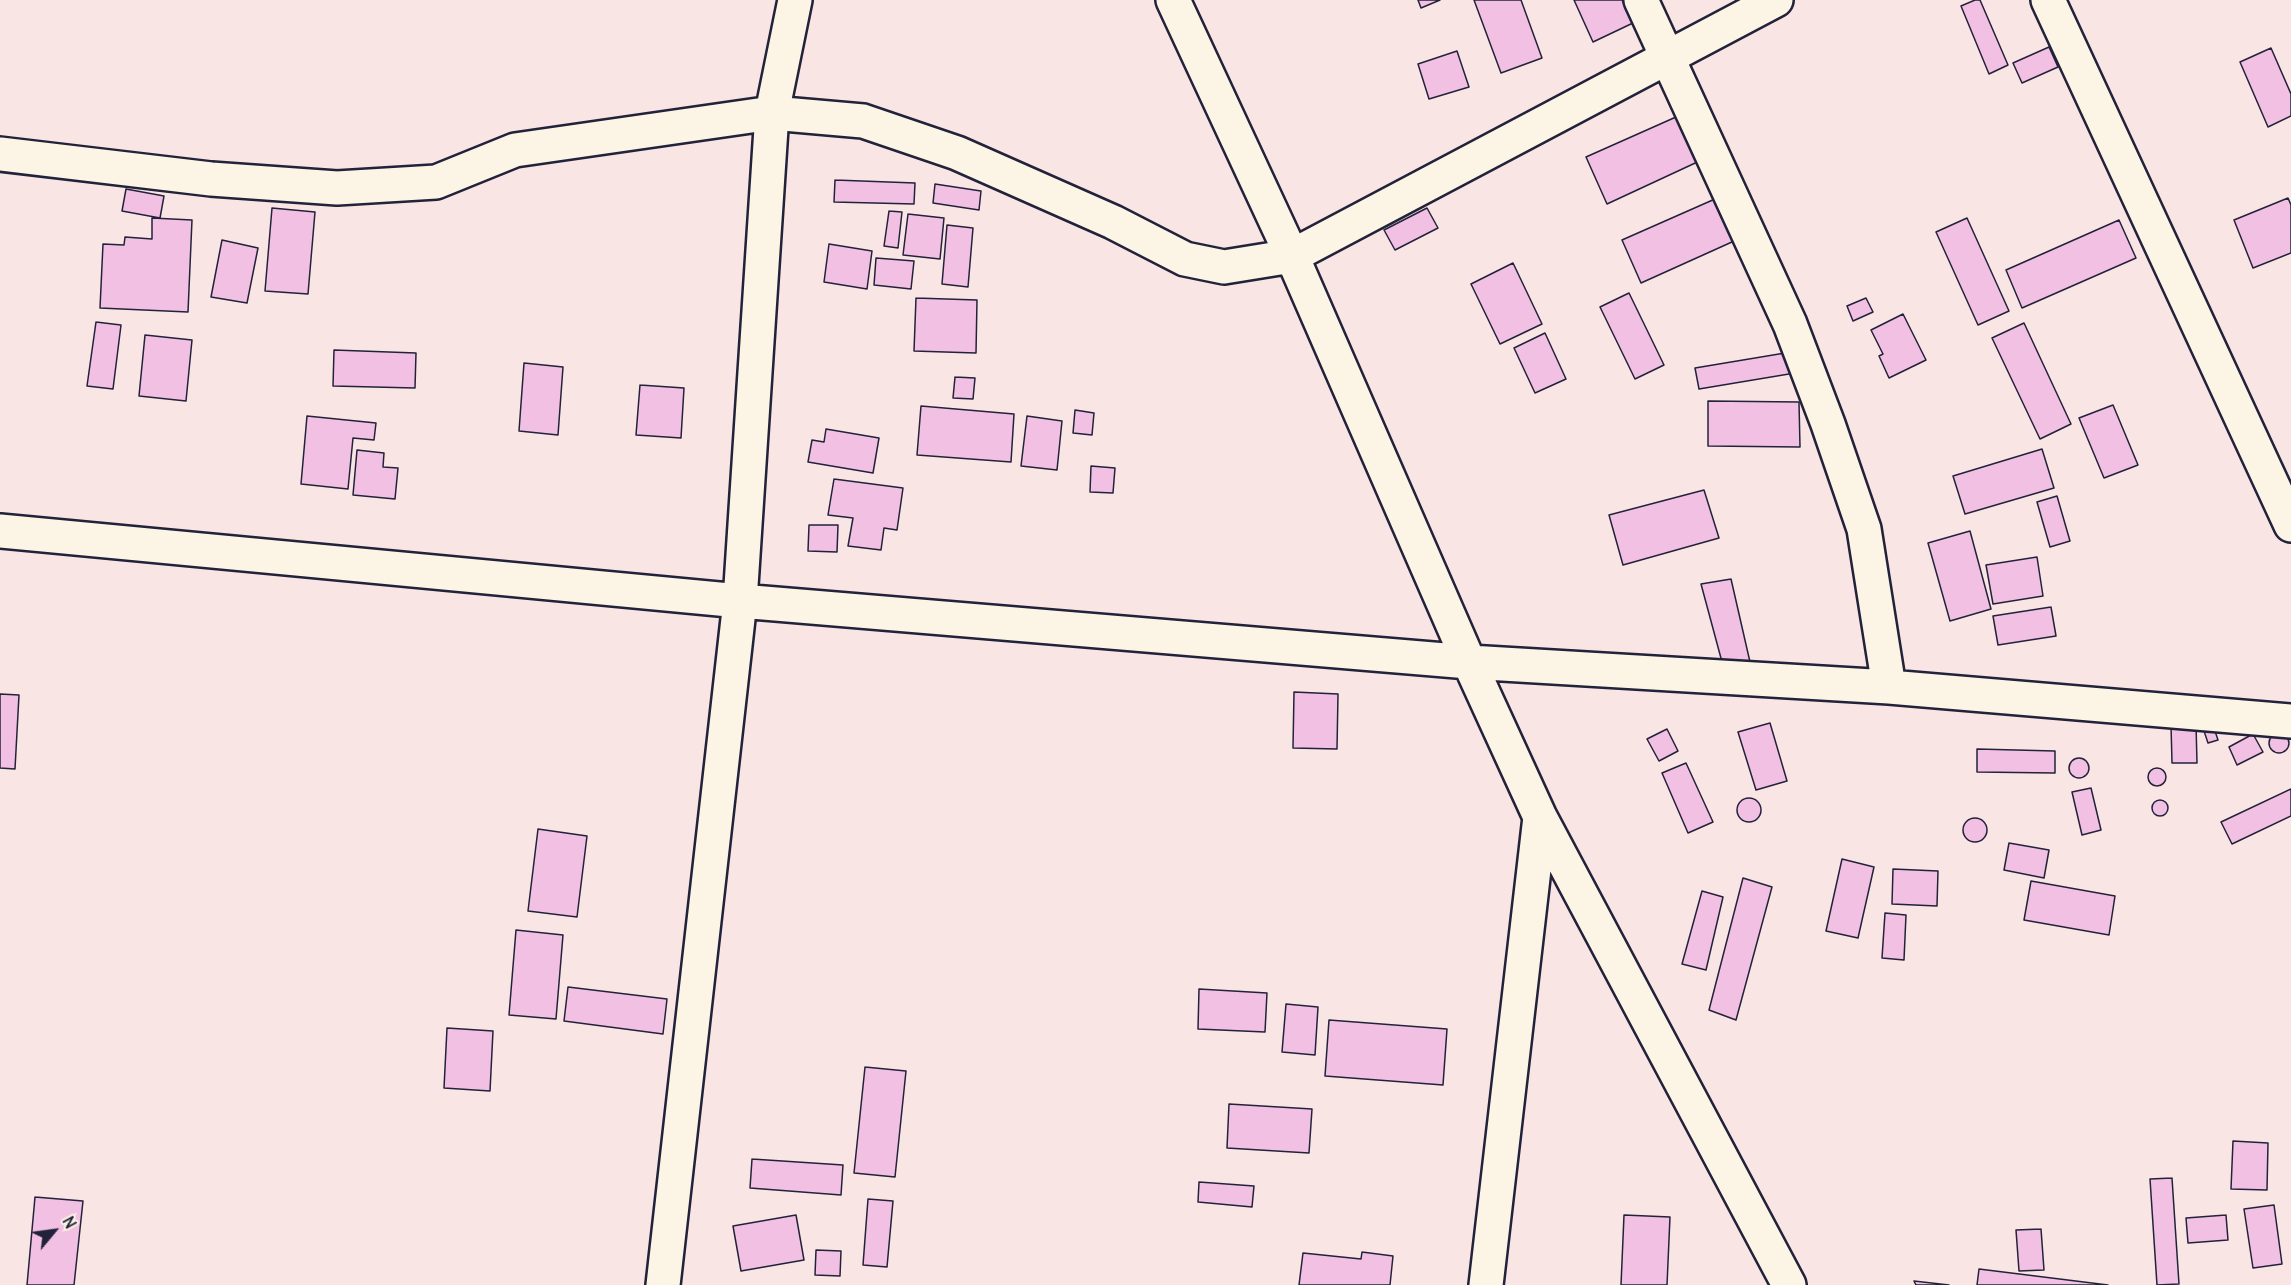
<!DOCTYPE html>
<html>
<head>
<meta charset="utf-8">
<style>
  body { margin:0 }
  #map { position:relative; width:2291px; height:1285px; overflow:hidden; background:#f9e5e4; font-family:Delius,sans-serif }
  canvas { display:block }
  .north { position:absolute; left:24px; top:1201px; width:60px; height:60px; -webkit-text-stroke:4px #fcf5e5; paint-order:stroke; rotate:61deg; font-size:16px; font-weight:700; line-height:24px; text-align:center; color:#22223b }
  .north::after { content:''; display:block; margin:auto; width:21px; height:27px; background:#22223b; clip-path:polygon(50% 0,100% 100%,50% 72%,0 100%) }
</style>
</head>
<body>
<div id="map">
<canvas width="2291" height="1285"></canvas>
<div class="north">N</div>
</div>
<script>
const ctx = document.querySelector('canvas').getContext('2d');
ctx.lineJoin = 'round';
function fill(path, color) { ctx.fillStyle = color; ctx.fill(path, 'evenodd'); }
const toPath = rows => new Path2D(rows.map(r => 'M' + r).join(''));
function trace(path, color, width, dash) { ctx.strokeStyle = color; ctx.lineWidth = width; ctx.lineCap = dash ? 'butt' : 'round'; ctx.setLineDash(dash || []); ctx.stroke(path); }
const building = toPath([
  [1418,0,1440,0,1421,8,1418,0],
  [1474,0,1521,0,1542,58,1501,73,1474,0],
  [1574,0,1622,0,1633,23,1593,42,1574,0],
  [1975,0,1980,0,2008,65,1989,74,1961,6,1975,0],
  [2049,47,2058,67,2022,83,2013,63,2049,47],
  [2271,48,2291,94,2291,116,2268,127,2240,62,2271,48],
  [1457,51,1469,87,1429,99,1418,64,1457,51],
  [1685,113,1706,158,1607,204,1586,157,1685,113],
  [835,180,915,183,914,204,834,202,835,180],
  [935,184,981,191,979,210,933,203,935,184],
  [126,189,164,196,160,218,122,211,126,189],
  [1724,195,1743,237,1641,283,1622,240,1724,195],
  [2288,198,2291,205,2291,253,2253,268,2234,220,2288,198],
  [272,208,315,212,308,294,265,291,272,208],
  [1427,208,1438,228,1395,250,1384,230,1427,208],
  [889,211,902,212,898,248,884,246,889,211],
  [908,214,944,218,940,259,903,255,908,214],
  [152,218,192,220,188,312,100,308,103,244,124,245,125,237,152,239,152,218],
  [1967,218,2009,311,1978,325,1936,232,1967,218],
  [2119,220,2136,258,2022,308,2006,270,2119,220],
  [947,225,973,228,968,287,942,284,947,225],
  [222,240,258,248,247,303,211,297,222,240],
  [829,244,872,251,867,289,824,282,829,244],
  [876,258,914,261,911,289,874,285,876,258],
  [1513,263,1542,324,1500,344,1471,284,1513,263],
  [1629,293,1664,365,1635,379,1600,307,1629,293],
  [916,298,977,300,976,353,914,351,916,298],
  [1866,298,1873,312,1853,321,1847,306,1866,298],
  [1903,314,1926,360,1889,378,1879,356,1883,354,1871,330,1903,314],
  [96,322,121,325,113,389,87,386,96,322],
  [2024,323,2071,424,2040,439,1992,338,2024,323],
  [1545,333,1566,379,1535,393,1514,348,1545,333],
  [145,335,192,340,186,401,139,396,145,335],
  [334,350,416,353,415,388,333,386,334,350],
  [1791,352,1795,373,1699,389,1695,368,1791,352],
  [524,363,563,367,558,435,519,431,524,363],
  [955,377,975,378,973,399,953,398,955,377],
  [640,385,684,388,681,438,636,435,640,385],
  [1708,401,1799,402,1800,447,1708,446,1708,401],
  [2113,405,2138,465,2104,478,2079,418,2113,405],
  [921,406,1014,414,1011,462,917,455,921,406],
  [1075,410,1094,413,1092,435,1073,433,1075,410],
  [307,416,376,423,374,440,353,438,348,489,301,484,307,416],
  [1027,416,1062,421,1057,470,1021,466,1027,416],
  [826,429,879,438,873,473,808,462,812,440,824,442,826,429],
  [2042,449,2054,488,1965,514,1953,476,2042,449],
  [357,450,384,453,383,467,398,468,395,499,353,495,357,450],
  [1091,466,1115,468,1113,493,1090,492,1091,466],
  [834,479,903,488,897,530,884,528,881,550,848,546,853,518,828,515,834,479],
  [1704,490,1719,538,1623,565,1609,515,1704,490],
  [2057,496,2070,541,2050,547,2037,502,2057,496],
  [809,525,838,525,837,552,808,551,809,525],
  [1970,531,1991,609,1950,621,1928,543,1970,531],
  [2037,557,2043,596,1993,604,1986,565,2037,557],
  [1731,579,1750,662,1722,662,1701,584,1731,579],
  [2051,607,2056,636,1998,645,1993,616,2051,607],
  [1294,692,1338,694,1337,749,1293,748,1294,692],
  [0,694,19,695,15,769,0,768,0,694],
  [1770,723,1787,781,1756,790,1738,732,1770,723],
  [2196,724,2197,763,2172,763,2171,725,2196,724],
  [2214,728,2218,740,2208,743,2204,731,2214,728],
  [1667,729,1678,751,1659,761,1647,739,1667,729],
  '2269 743a10 10 0 1 1 20 0a10 10 0 1 1-20 0Z',
  [2253,734,2263,752,2237,765,2229,747,2253,734],
  [1977,749,2055,751,2055,773,1977,772,1977,749],
  '2069 768a10 10 0 1 1 20 0a10 10 0 1 1-20 0Z',
  [1686,763,1713,822,1688,833,1662,773,1686,763],
  '2148 777a9 9 0 1 1 18 0a9 9 0 1 1-18 0Z',
  [2091,788,2101,830,2082,835,2072,792,2091,788],
  [2291,789,2291,816,2232,844,2221,822,2291,789],
  '1737 810a12 12 0 1 1 24 0a12 12 0 1 1-24 0Z',
  '2152 808a8 8 0 1 1 16 0a8 8 0 1 1-16 0Z',
  '1963 830a12 12 0 1 1 24 0a12 12 0 1 1-24 0Z',
  [538,829,587,836,577,917,528,911,538,829],
  [2009,843,2049,850,2044,878,2004,870,2009,843],
  [1842,859,1874,867,1858,938,1826,931,1842,859],
  [1893,869,1938,871,1937,906,1892,904,1893,869],
  [1743,878,1772,887,1736,1020,1709,1010,1743,878],
  [2031,881,2115,896,2109,935,2024,920,2031,881],
  [1702,891,1723,897,1706,970,1682,964,1702,891],
  [1885,913,1906,915,1904,960,1882,958,1885,913],
  [516,930,563,935,556,1019,509,1015,516,930],
  [568,987,667,999,663,1034,564,1021,568,987],
  [1199,989,1267,993,1265,1032,1198,1029,1199,989],
  [1286,1004,1318,1007,1315,1055,1282,1052,1286,1004],
  [1329,1020,1447,1029,1443,1085,1325,1076,1329,1020],
  [447,1028,493,1031,490,1091,444,1088,447,1028],
  [865,1067,906,1071,895,1177,854,1173,865,1067],
  [1229,1104,1312,1109,1309,1153,1227,1148,1229,1104],
  [2233,1141,2268,1143,2267,1190,2231,1189,2233,1141],
  [752,1159,843,1165,841,1195,750,1188,752,1159],
  [2172,1178,2179,1284,2157,1285,2150,1179,2172,1178],
  [1199,1182,1254,1186,1252,1207,1198,1202,1199,1182],
  [35,1197,83,1201,74,1285,27,1285,35,1197],
  [868,1199,893,1201,887,1267,863,1265,868,1199],
  [2274,1205,2282,1264,2253,1268,2244,1209,2274,1205],
  [796,1215,804,1260,741,1271,733,1226,796,1215],
  [1624,1215,1670,1217,1667,1285,1621,1285,1624,1215],
  [2226,1215,2228,1240,2188,1243,2186,1218,2226,1215],
  [2041,1229,2044,1270,2019,1271,2016,1230,2041,1229],
  [816,1250,841,1251,840,1276,815,1275,816,1250],
  [1362,1252,1393,1256,1390,1285,1299,1285,1303,1253,1361,1259,1362,1252],
  [1979,1269,2108,1285,1977,1285,1979,1269],
  [1914,1281,1949,1285,1916,1285,1914,1281]
]);
const minor = toPath([
  [1173,0,1292,256,1469,662,1540,817,1789,1285],
  [1641,0,1790,324,1828,424,1864,529,1889,687],
  [2048,0,2291,525],
  [0,154,211,179,337,188,436,182,515,150,772,113,863,121,957,153,1113,222,1185,259,1224,267,1292,256,1776,0],
  [0,531,740,601,1469,662,1889,687,2291,721],
  [663,1285,740,601,772,113,795,0],
  [1486,1285,1540,817]
]);
fill(building, '#f1c0e2');
trace(building, '#22223b', 1.5);
trace(minor, '#22223b', 38);
trace(minor, '#fcf5e5', 33);
</script>
</body>
</html>
